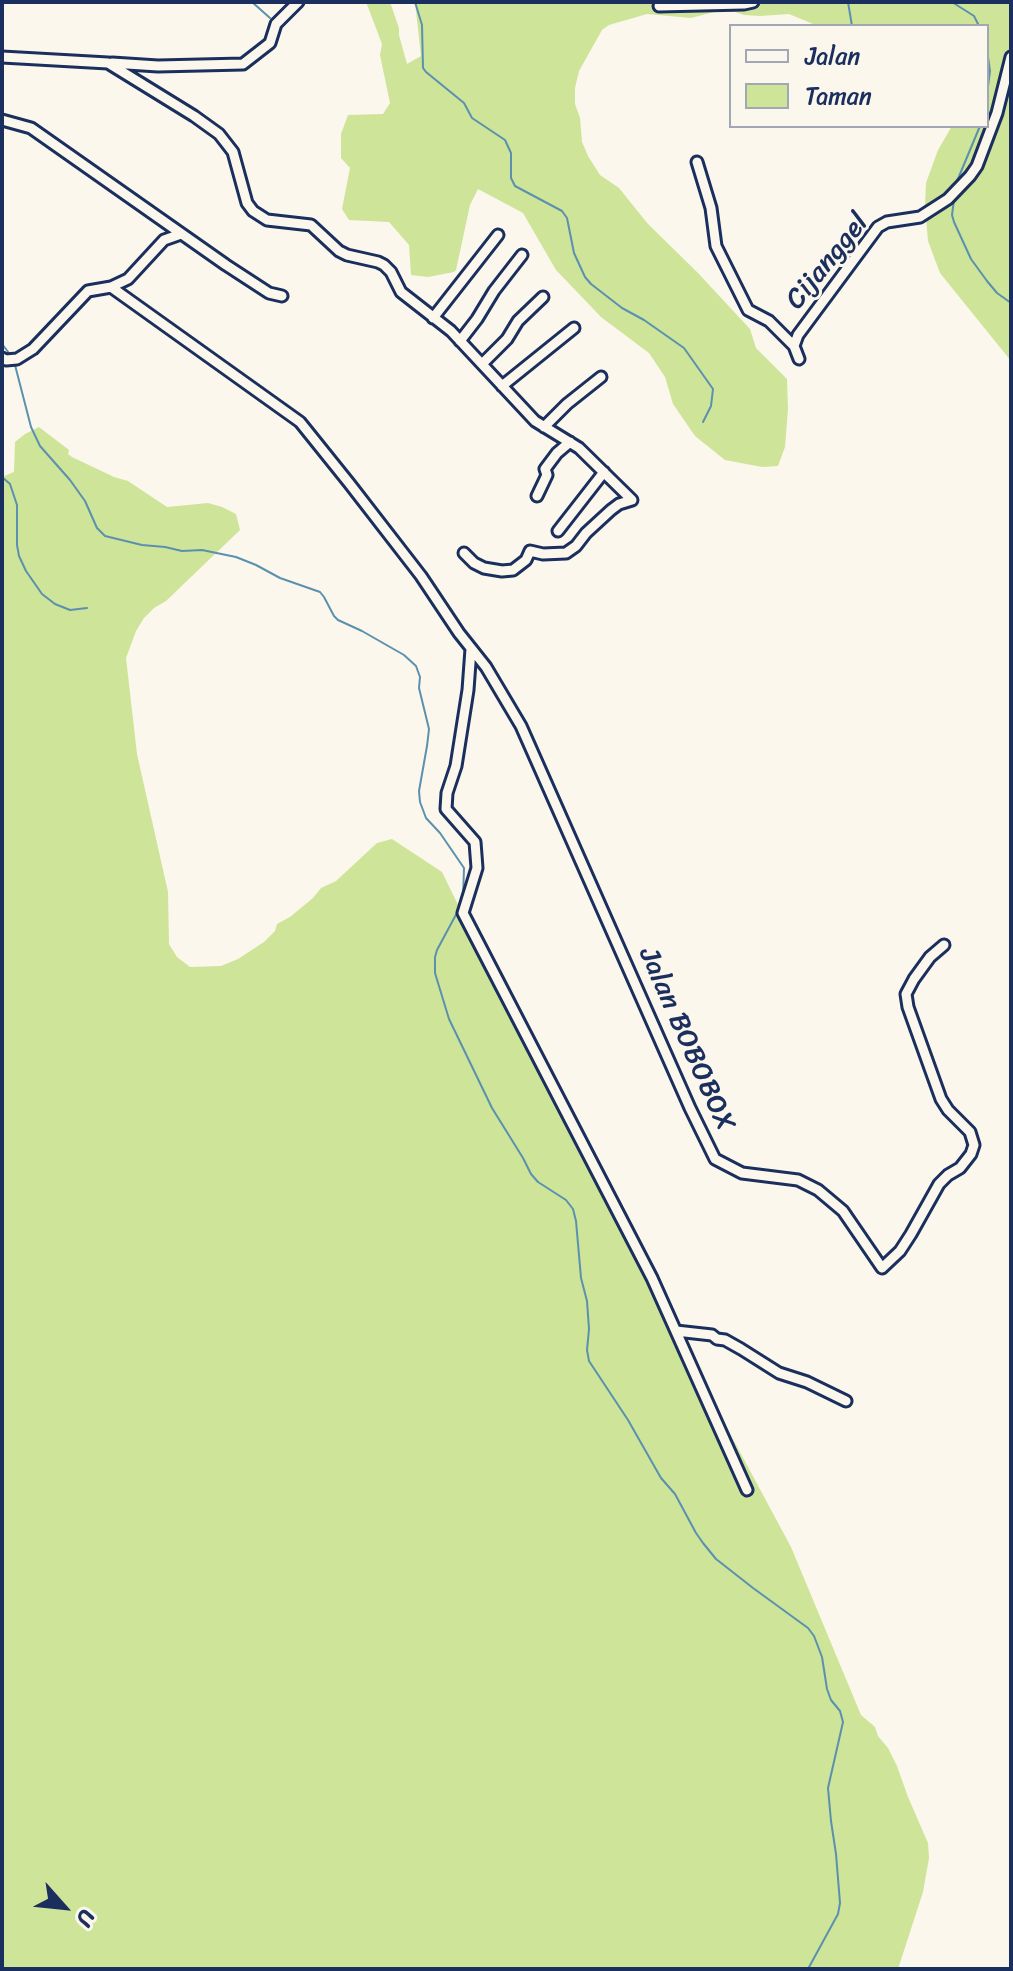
<!DOCTYPE html>
<html>
<head>
<meta charset="utf-8">
<style>
  body { margin:0 }
  #map { position:relative; width:1013px; height:1971px; overflow:hidden; background:#fbf7ec; font-family:Sriracha,sans-serif }
  canvas { display:block }
  .frame { position:absolute; inset:0; border:4px solid #1b2f5e; pointer-events:none }
  .legend { position:absolute; left:729px; top:24px; width:260px; height:104px; box-sizing:border-box; background:#fbf7ec; border:2px solid #a1a7b3; margin:0; padding:10px 14px; list-style:none; font-size:24px; color:#1b2f5e }
  .legend li { display:flex; align-items:center; gap:16px; height:40px }
  .legend b { width:40px; border:2px solid #a1a7b3 }
  .north { position:absolute; left:24px; top:1867px; width:80px; height:80px; -webkit-text-stroke:6px #fbf7ec; paint-order:stroke; rotate:117deg; font-size:22px; font-weight:700; line-height:32px; text-align:center; color:#1b2f5e }
  .north::after { content:''; display:block; margin:auto; width:28px; height:36px; background:#1b2f5e; clip-path:polygon(50% 0,100% 100%,50% 72%,0 100%) }
</style>
</head>
<body>
<div id="map">
<canvas width="1013" height="1971"></canvas>
<div class="frame"></div>
<ul class="legend">
<li><b style="height:10px;background:#fbf7ec"></b>Jalan</li>
<li><b style="height:22px;background:#cee499"></b>Taman</li>
</ul>
<div class="north">U</div>
</div>
<script>
const ctx = document.querySelector('canvas').getContext('2d');
ctx.lineJoin = 'round';
function fill(path, color) { ctx.fillStyle = color; ctx.fill(path, 'evenodd'); }
const toPath = rows => new Path2D(rows.map(r => 'M' + r).join(''));
function trace(path, color, width, dash) { ctx.strokeStyle = color; ctx.lineWidth = width; ctx.lineCap = dash ? 'butt' : 'round'; ctx.setLineDash(dash || []); ctx.stroke(path); }
function write(font, color, halo, rows, align = 'center') {
  ctx.font = font + ' Sriracha,sans-serif'; ctx.lineWidth = 6; ctx.setLineDash([]); ctx.textBaseline = 'middle'; ctx.strokeStyle = halo; ctx.fillStyle = color; for (const [text, x, y, turn = 0] of rows) {
    ctx.save(); ctx.translate(x, y); ctx.rotate((+turn || 0) * Math.PI / 180); ctx.textAlign = isNaN(turn) ? turn : align; if (halo) ctx.strokeText(text, 0, 0); ctx.fillText(text, 0, 0); ctx.restore();
  }
}
const green = toPath([
  [366,2,390,2,399,28,399,35,407,64,421,56,415,2,1011,2,1011,361,940,273,928,241,925,206,926,183,938,150,952,126,987,126,987,26,818,26,789,14,760,16,744,15,735,12,714,12,691,18,647,14,609,25,602,30,579,71,575,88,575,104,580,118,582,142,588,156,600,175,619,188,648,224,698,273,750,329,756,348,787,379,788,409,785,447,778,466,762,467,725,460,695,436,673,404,665,377,649,353,601,317,556,270,523,213,478,189,470,205,456,270,454,272,428,277,411,275,409,245,389,222,349,220,342,209,350,168,341,158,341,134,348,115,383,114,390,103,380,55,382,44],
  [39,427,69,450,68,454,72,457,114,477,128,481,167,507,208,503,222,507,236,514,240,530,166,601,154,608,144,618,136,631,126,658,137,754,168,892,169,944,177,957,190,967,221,966,238,959,264,942,275,931,277,924,290,917,313,898,321,888,336,881,377,843,392,839,442,872,575,1145,791,1547,861,1715,875,1727,878,1736,888,1748,897,1766,908,1797,928,1843,929,1858,923,1892,898,1969,2,1969,2,477,14,472,15,442,25,434]
]);
const stream = toPath([
  [252,2,270,18],
  [415,2,422,25,423,68,426,72,464,103,472,118,505,140,511,153,511,178,515,186,562,211,567,218,574,253,585,277,591,284,622,308,644,320,684,348,713,389,711,406,703,422],
  [848,2,852,26],
  [952,2,974,16,979,26],
  [987,50,990,71,987,94],
  [955,186,980,126],
  [954,200,952,215,954,222,971,259,987,281,997,293,1011,303],
  [2,344,9,353],
  [15,365,31,427,40,446,70,480,85,501,97,528,105,536,142,545,165,547,182,551,202,550,236,557,256,565,280,578,320,592,324,597,334,616,338,620,362,631,404,655,416,666,420,677,419,688,429,729,427,746,419,791,420,802,426,818,440,833,464,868,463,899],
  [2,477,10,484,17,505,17,545,19,556,26,571,42,594,55,604,70,610,87,608],
  [459,909,437,950,435,957,435,973,449,1019,492,1108,523,1158,531,1174,538,1182,566,1200,573,1209,576,1221,581,1278,587,1301,589,1329,587,1350,589,1361,628,1420,661,1478,675,1494,696,1533,703,1543,716,1559,753,1588,808,1628,814,1636,822,1657,827,1689,831,1700,840,1711,843,1722,828,1788,831,1821,836,1854,840,1903,838,1914,808,1969]
]);
const street = toPath([
  [659,6,744,4,753,2],
  [2,57,108,63,194,116,219,134,233,152,247,203,253,211,267,220,311,225,339,251,347,255,378,262,384,265,391,272,401,292,451,331,535,421,579,448,632,500,619,504,611,510,586,533,576,546,566,553,543,554,530,551,526,560,513,570,502,571,484,568,474,563,464,553],
  [112,63,158,66,243,64,270,43,276,24,298,2],
  [2,120,31,128,226,265,269,293,282,296],
  [697,162,711,208,716,246,748,310,769,321,794,346],
  [111,287,300,422,349,483,421,576,459,633,486,667,521,726,690,1108,715,1159,742,1173,798,1180,818,1190,843,1211,882,1268,900,1251,911,1234,939,1184,948,1175,960,1168,971,1154,974,1145,970,1132,948,1110,941,1099,908,1007,906,994,914,979,930,957,944,945],
  [433,318,498,235],
  [460,341,477,319,494,291,522,255],
  [2,358,6,360,17,359,33,349,88,291,111,287,128,279,164,240,181,234],
  [799,359,794,346,798,335,878,227,887,222,920,217,948,199,970,176,977,166,997,113,1011,57],
  [482,364,507,339,518,321,543,297],
  [502,386,574,328],
  [544,427,567,404,601,377],
  [537,496,547,475,545,469,557,453,570,442],
  [558,531,604,472],
  [471,649,468,690,456,766,447,793,446,809,475,842,477,868,463,913,652,1278,747,1490],
  [676,1331,712,1335,717,1339,725,1340,741,1349,779,1373,807,1382,846,1401]
]);
const streetNames = [
  ["Cijanggel",828,262,-51],
  ["Jalan BOBOBOX",686,1040,66]
];
fill(green, '#cee499');
trace(stream, '#5b91ae', 2);
trace(street, '#1b2f5e', 15);
trace(street, '#fbf7ec', 9);
write('28px', '#1b2f5e', '#fbf7ec', streetNames);
</script>
</body>
</html>
